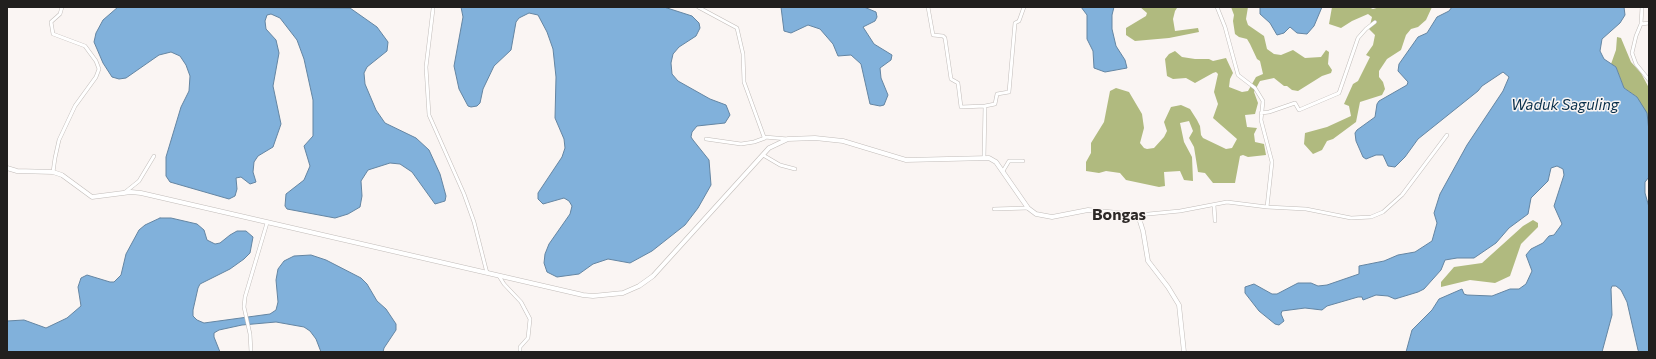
<!DOCTYPE html>
<html>
<head>
<meta charset="utf-8">
<style>
  body { margin:0 }
  #map { position:relative; width:1656px; height:359px; overflow:hidden; background:#faf5f3; font-family:Commissioner,sans-serif }
  canvas { display:block }
  .frame { position:absolute; inset:0; border:8px solid #211f1e; pointer-events:none }
</style>
</head>
<body>
<div id="map">
<canvas width="1656" height="359"></canvas>
<div class="frame"></div>
</div>
<script>
const ctx = document.querySelector('canvas').getContext('2d');
ctx.lineJoin = 'round';
function fill(path, color) { ctx.fillStyle = color; ctx.fill(path, 'evenodd'); }
const toPath = rows => new Path2D(rows.map(r => 'M' + r).join(''));
function trace(path, color, width, dash) { ctx.strokeStyle = color; ctx.lineWidth = width; ctx.lineCap = dash ? 'butt' : 'round'; ctx.setLineDash(dash || []); ctx.stroke(path); }
function write(font, color, halo, rows, align = 'center') {
  ctx.font = font + ' Commissioner,sans-serif'; ctx.lineWidth = 3; ctx.setLineDash([]); ctx.textBaseline = 'middle'; ctx.strokeStyle = halo; ctx.fillStyle = color; for (const [text, x, y, turn = 0] of rows) {
    ctx.save(); ctx.translate(x, y); ctx.rotate((+turn || 0) * Math.PI / 180); ctx.textAlign = isNaN(turn) ? turn : align; if (halo) ctx.strokeText(text, 0, 0); ctx.fillText(text, 0, 0); ctx.restore();
  }
}
const forest = toPath([
  [1140,7,1181,7,1177,8,1175,11,1173,19,1175,31,1198,28,1199,32,1169,38,1135,41,1126,35,1126,28,1146,16,1147,13],
  [1231,7,1248,7,1246,19,1248,25,1264,36,1267,49,1274,54,1281,55,1293,50,1305,58,1321,57,1326,50,1329,52,1328,64,1332,70,1331,73,1322,76,1298,91,1292,90,1287,86,1284,86,1274,78,1260,81,1254,92,1258,103,1255,114,1245,115,1247,127,1257,128,1254,134,1255,142,1264,144,1266,155,1248,157,1243,155,1240,156,1235,183,1213,183,1205,173,1198,172,1194,147,1189,138,1193,131,1189,121,1180,123,1184,142,1192,157,1193,181,1184,180,1180,171,1164,172,1165,186,1159,187,1126,180,1120,173,1106,171,1099,173,1086,171,1086,162,1091,153,1091,143,1104,122,1110,91,1116,88,1129,92,1142,114,1144,128,1140,143,1144,148,1147,149,1154,148,1164,137,1167,131,1164,122,1171,107,1181,105,1190,109,1197,120,1200,126,1201,135,1203,138,1226,149,1232,148,1237,139,1213,118,1218,104,1214,92,1218,74,1216,72,1213,73,1195,83,1186,78,1173,79,1167,76,1165,59,1169,54,1175,51,1182,57,1195,59,1209,59,1213,61,1226,58,1233,73,1230,79,1229,87,1242,92,1248,91,1256,77,1263,74,1260,61,1257,59,1250,44,1247,39,1239,37,1235,34,1233,21,1234,15],
  [1332,7,1368,7,1373,9,1380,7,1432,7,1426,20,1418,27,1411,29,1406,35,1401,50,1387,59,1379,71,1379,77,1383,82,1385,89,1382,95,1360,102,1356,122,1333,139,1327,141,1322,150,1313,154,1304,144,1305,133,1327,127,1351,116,1349,106,1344,104,1353,84,1358,81,1370,57,1366,55,1373,45,1375,35,1369,29,1372,17,1368,14,1352,21,1341,28,1329,24],
  [1617,37,1621,38,1631,62,1641,73,1649,88,1649,131,1647,118,1637,97,1624,88,1616,67,1611,64,1616,50],
  [1533,220,1538,223,1538,227,1521,244,1510,276,1495,283,1470,280,1441,287,1441,282,1454,267,1482,263,1523,226]
]);
const water = toPath([
  [118,7,350,8,377,27,388,42,387,51,367,67,364,73,365,84,376,110,385,123,416,138,429,150,440,174,446,196,445,201,435,204,412,172,400,164,390,163,368,170,361,181,362,196,360,207,348,214,335,218,287,209,285,206,286,194,304,180,310,166,304,146,313,136,313,100,304,59,297,40,280,18,271,14,267,15,265,21,266,29,276,40,279,53,273,86,281,124,273,147,258,156,254,162,253,172,256,182,250,184,241,177,236,178,237,189,235,196,229,199,170,182,166,176,166,157,181,107,189,91,190,76,186,65,180,56,171,52,159,55,126,78,119,79,112,77,103,63,94,42,96,33,103,20,118,7],
  [461,7,664,7,692,16,699,23,700,28,696,36,679,47,673,54,671,63,672,74,678,81,710,99,726,105,730,115,725,123,697,126,692,132,691,137,693,140,709,160,711,185,698,208,685,225,652,251,630,263,608,259,593,264,579,274,557,277,547,272,544,263,545,254,549,244,570,214,572,206,569,201,564,198,543,204,538,199,538,193,562,157,565,148,564,139,555,118,556,77,553,49,547,32,538,15,529,13,519,18,516,22,511,50,494,66,483,89,480,103,477,106,471,107,468,106,459,89,454,66,463,17,461,7],
  [781,7,864,7,876,12,877,17,875,21,863,27,874,44,892,55,891,60,880,68,881,78,888,95,884,105,880,106,870,104,861,64,851,55,838,56,833,44,820,29,808,25,791,33,784,31,781,7],
  [1081,7,1114,7,1112,15,1112,29,1116,46,1125,60,1127,68,1105,72,1094,68,1093,51,1087,39,1087,15,1081,7],
  [1260,7,1322,7,1314,26,1307,34,1297,33,1290,27,1284,33,1277,35,1270,23,1260,14,1260,7],
  [1452,7,1624,7,1625,15,1620,23,1602,39,1600,51,1604,59,1616,67,1624,88,1637,97,1647,113,1649,131,1649,177,1645,182,1645,193,1649,207,1649,352,1639,352,1638,350,1627,302,1621,290,1616,286,1612,286,1611,289,1612,315,1602,352,1406,352,1412,330,1432,310,1439,299,1462,289,1464,294,1467,295,1492,296,1510,289,1519,289,1526,284,1532,271,1526,255,1531,249,1543,243,1549,236,1554,235,1562,224,1554,206,1564,175,1563,169,1557,166,1551,168,1548,181,1531,198,1528,214,1509,228,1496,243,1474,258,1457,258,1445,260,1441,270,1424,289,1418,292,1395,299,1388,296,1376,295,1363,300,1362,297,1358,297,1327,306,1322,310,1305,308,1282,311,1281,314,1284,321,1279,325,1275,324,1259,311,1245,293,1245,287,1254,284,1272,294,1277,294,1298,283,1311,283,1318,286,1327,285,1359,274,1359,266,1384,261,1398,255,1415,252,1432,241,1437,223,1434,213,1440,194,1467,145,1503,91,1509,77,1503,72,1482,86,1478,91,1418,139,1405,157,1395,167,1388,166,1383,155,1376,155,1366,159,1363,157,1356,141,1355,133,1357,130,1375,117,1377,104,1379,101,1407,85,1408,82,1398,71,1399,64,1418,37,1427,33,1437,17,1449,11,1452,7],
  [160,218,171,218,197,224,204,230,207,240,215,244,220,243,230,235,237,231,246,231,253,237,250,253,244,259,230,269,200,284,198,288,193,310,193,316,197,320,204,323,270,314,276,310,278,302,276,280,278,269,284,261,294,256,311,255,326,260,361,278,367,284,377,301,386,309,396,324,396,330,384,348,383,352,321,352,316,339,310,331,304,327,276,322,242,325,219,330,214,333,214,337,220,352,7,352,7,321,24,320,46,328,67,318,81,306,78,287,81,278,87,275,110,282,114,282,121,275,126,254,139,230,145,225,160,218]
]);
const street = toPath([
  [698,7,737,28,743,54,744,82,764,137,788,139],
  [928,7,933,35,943,36,945,38,951,79,958,83,961,107,985,106,984,158],
  [1217,7,1225,27,1238,75,1255,88,1263,101,1261,120,1272,162,1267,207],
  [1642,7,1641,24,1636,36,1632,53,1636,64,1649,80],
  [433,9,426,67,429,115,464,194,474,222,487,273],
  [1641,24,1649,23],
  [985,106,995,104,997,94,1009,92,1015,23,1019,21,1024,7],
  [1261,113,1269,112,1295,103,1299,110,1339,93,1358,38,1366,29,1375,22],
  [706,139,741,144,754,142,765,138],
  [763,155,780,165,795,169],
  [1003,171,1009,161,1023,161],
  [53,172,55,158,59,140,75,106,96,77,99,69,96,61,85,46,53,34,51,22,60,14,62,7],
  [124,193,139,181,154,156],
  [1214,205,1215,221],
  [994,209,1028,208],
  [1138,215,1180,211,1227,202,1267,207,1306,209,1351,218,1371,217,1383,212,1402,195,1447,135],
  [499,276,504,284,521,302,530,319,528,338,520,347,520,352],
  [251,352,250,334,244,307,245,297,267,223]
]);
const secondary = toPath([
  [7,168,17,171,53,172,62,175,92,197,131,192,141,193,583,295,593,296,623,293,639,286,653,276,769,148,788,139,815,138,843,141,906,160,989,158,996,162,1028,208,1036,214,1052,217,1088,210,1138,215,1143,231,1148,261,1168,287,1179,305,1184,352]
]);
const waterNames = [
  ["Waduk Saguling",1565,105]
];
const quarterNames = [
  ["Bongas",1119,215]
];
fill(forest, '#b0ba7f');
fill(water, '#81b1db');
trace(water, '#6485a2', 1);
trace(street, '#c1bcb9', 4);
trace(secondary, '#c1bcb9', 5);
trace(street, '#fff', 3);
trace(secondary, '#fff', 4);
write('italic 15px', '#092f4b', '#faf5f3', waterNames);
write('bold 16px', '#2c2826', '#faf5f3', quarterNames);
</script>
</body>
</html>
